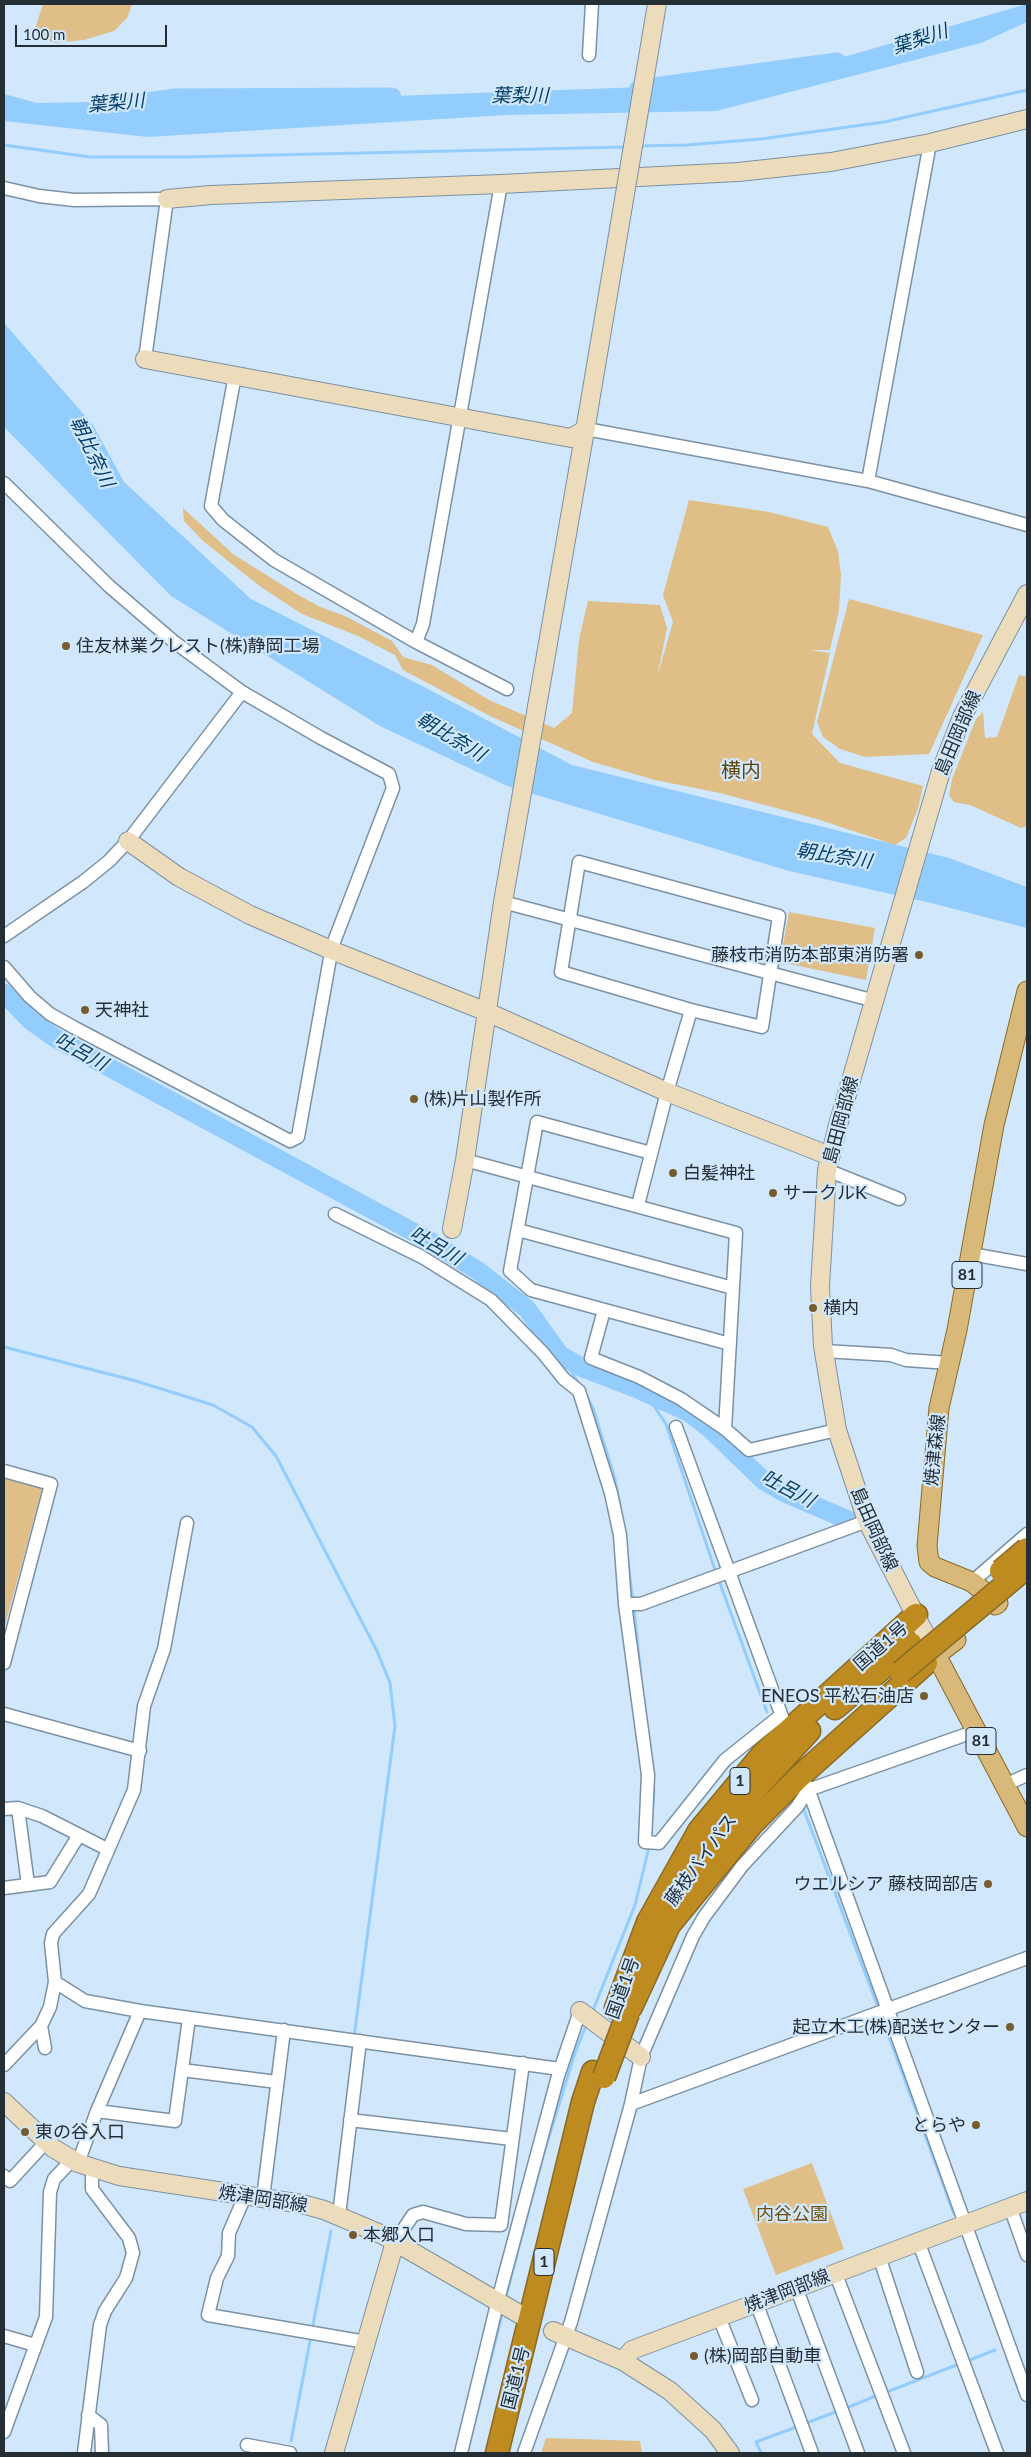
<!DOCTYPE html>
<html>
<head>
<meta charset="utf-8">
<style>
  body { margin:0 }
  #map { position:relative; width:1031px; height:2457px; overflow:hidden; background:#d1e7fb; font-family:Lato,sans-serif }
  canvas { display:block }
  .frame { position:absolute; inset:0; border:5px solid #252d35; pointer-events:none }
  .scale { position:absolute; left:15px; top:25px; width:152px; height:22px; box-sizing:border-box; border:2px solid #252d35; border-top:0; padding-left:6px; font-size:15px; line-height:18px; white-space:nowrap; color:#252d35; -webkit-text-stroke:4px #d1e7fb; paint-order:stroke }
</style>
</head>
<body>
<div id="map">
<canvas width="1031" height="2457"></canvas>
<div class="frame"></div>
<div class="scale">100 m</div>
</div>
<script>
const ctx = document.querySelector('canvas').getContext('2d');
ctx.lineJoin = 'round';
function fill(path, color) { ctx.fillStyle = color; ctx.fill(path, 'evenodd'); }
const toPath = rows => new Path2D(rows.map(r => 'M' + r).join(''));
function trace(path, color, width, dash) { ctx.strokeStyle = color; ctx.lineWidth = width; ctx.lineCap = dash ? 'butt' : 'round'; ctx.setLineDash(dash || []); ctx.stroke(path); }
function write(font, color, halo, rows, align = 'center') {
  ctx.font = font + ' Lato,"Noto Sans JP",sans-serif'; ctx.lineWidth = 4.5; ctx.setLineDash([]); ctx.textBaseline = 'middle'; ctx.strokeStyle = halo; ctx.fillStyle = color; for (const [text, x, y, turn = 0] of rows) {
    ctx.save(); ctx.translate(x, y); ctx.rotate((+turn || 0) * Math.PI / 180); ctx.textAlign = isNaN(turn) ? turn : align; if (halo) ctx.strokeText(text, 0, 0); ctx.fillText(text, 0, 0); ctx.restore();
  }
}
const green = toPath([
  [43,4,132,4,127,18,114,31,84,40,54,43,34,32],
  [689,500,769,512,828,527,838,551,841,575,839,610,830,650,809,650,830,653,812,734,840,763,923,786,918,809,906,838,895,845,817,819,720,793,655,780,593,762,490,716,403,670,395,655,358,636,302,614,261,587,203,541,184,521,183,508,233,554,295,593,318,606,345,616,392,641,403,657,432,665,489,700,554,728,572,713,579,639,588,601,660,605,667,628,657,677,673,622,663,595],
  [849,599,983,635,929,754,865,757,840,749,823,737,817,722],
  [1019,675,1027,677,1027,826,1021,828,970,805,954,802,949,796,952,779,976,719,983,712,985,738,997,737],
  [789,912,875,928,866,980,780,962],
  [4,1467,43,1485,4,1629],
  [812,2163,844,2249,776,2275,743,2189],
  [546,2438,640,2441,642,2453,541,2453]
]);
const water = toPath([
  [1027,4,1027,22,981,43,716,111,507,115,148,137,4,121,4,94,37,103,367,97,754,83],
  [4,323,93,425,124,482,251,599,426,688,572,765,949,858,1027,887,1027,928,935,904,789,871,507,786,380,726,171,596,4,427]
]);
const stream = toPath([
  [4,145,90,157,185,157,627,147],
  [638,146,687,145,761,139,884,122,1027,90],
  [4,1347,136,1381,213,1405,252,1427,276,1456,377,1651,390,1683,395,1726,354,2037],
  [560,1355,580,1385],
  [640,1390,652,1403,666,1424,716,1573],
  [586,1395,593,1408,615,1479,620,1505],
  [627,1554,633,1602],
  [718,1578,767,1712],
  [634,1608,641,1677],
  [804,1810,879,2010],
  [651,1831,654,1789],
  [592,2013,635,1905,649,1847],
  [881,2015,954,2214],
  [505,2300,543,2156,575,2053,587,2023],
  [312,2330,331,2231],
  [965,2362,995,2350],
  [884,2393,959,2364],
  [844,2409,878,2395],
  [804,2424,838,2411],
  [291,2441,311,2336],
  [467,2453,503,2311],
  [761,2453,756,2442,799,2426]
]);
const river = toPath([
  [639,89,837,62],
  [132,104,176,98,392,97],
  [4,993,30,1020,55,1038,430,1241,477,1270,527,1309,560,1355,583,1368,640,1390,688,1412,709,1428,763,1480,785,1493,848,1520]
]);
const street = toPath([
  [589,55,592,4],
  [4,188,39,196,74,200,167,199,145,359],
  [235,375,211,506,223,520,274,560,416,642,507,689],
  [586,429,868,481,1027,525],
  [868,481,930,143],
  [4,483,109,586,173,641,242,692,321,738,389,774,393,788,332,947,298,1137,290,1141,75,1028,50,1014,30,997,4,967],
  [416,642,423,624,501,184],
  [579,862,779,916,762,1027,691,1010,561,972,579,862],
  [503,902,875,1001],
  [4,936,83,882,109,861,128,841,242,692],
  [651,1153,537,1122,510,1271,531,1290,730,1344],
  [465,1160,736,1233,725,1429],
  [827,1170,899,1199],
  [638,1205,667,1092,691,1010],
  [335,1214,422,1257,491,1300,543,1353,564,1379,579,1391,611,1493,620,1535,625,1604,648,1775,645,1842,659,1843,725,1760,780,1716],
  [518,1230,733,1288],
  [971,1254,1027,1264],
  [604,1310,591,1358,639,1377,681,1399,725,1429,749,1450,837,1430],
  [824,1351,891,1355,906,1360,949,1363],
  [676,1427,784,1722],
  [4,1471,51,1484,4,1663],
  [972,1582,1027,1534],
  [625,1604,641,1604,867,1521],
  [4,1714,140,1751],
  [1005,1785,1027,1775],
  [807,1786,1027,2395],
  [18,1808,28,1885],
  [4,1809,18,1808,42,1816,107,1849],
  [4,1888,50,1882,79,1835],
  [55,1982,85,2001,140,2011,560,2069],
  [41,2026,45,2048],
  [4,2065,41,2026,50,2007,55,1982,51,1943,53,1934,89,1894,134,1790,144,1706,164,1649,187,1523],
  [182,2070,277,2082],
  [631,2104,1027,1958],
  [97,2111,175,2121,189,2018],
  [350,2120,512,2139],
  [78,2163,97,2111,140,2011],
  [4,2176,10,2181,46,2142],
  [245,2196,229,2233,228,2256,217,2278,208,2315,366,2342],
  [263,2198,284,2030],
  [1010,2207,1027,2255],
  [339,2215,360,2041],
  [918,2241,997,2453],
  [395,2242,413,2215,423,2212,466,2224,501,2225,523,2063],
  [879,2256,917,2372],
  [835,2272,904,2453],
  [796,2287,858,2453],
  [756,2302,812,2453],
  [719,2317,752,2400],
  [4,2336,35,2345],
  [88,2415,101,2425,102,2453],
  [4,2432,46,2317,50,2192,54,2179,72,2160],
  [247,2445,290,2453],
  [84,2453,100,2325,105,2311,126,2278,133,2253,129,2238,92,2189,92,2168],
  [461,2453,498,2300,558,2076,580,2011],
  [524,2453,571,2322,631,2104,641,2057,693,1936,704,1917,742,1866,797,1807,808,1790,976,1731]
]);
const secondary = toPath([
  [167,199,211,195,501,184,738,172,831,162,930,143,1027,119],
  [145,359,571,438,586,429],
  [128,841,179,877,250,915,331,950,487,1012,667,1092,830,1156],
  [452,1229,465,1160,503,902,587,419],
  [936,1655,867,1521,837,1430,823,1346,820,1286,827,1170,838,1125,941,771,962,717,1027,594],
  [580,2011,641,2057],
  [4,2102,53,2148,78,2163,119,2176,302,2204,324,2210,383,2235,521,2315],
  [553,2331,623,2361,670,2391,713,2430,730,2453],
  [623,2361,632,2350,1027,2201],
  [334,2453,395,2242]
]);
const primary = toPath([
  [995,1605,998,1603,972,1582,935,1567,929,1562,927,1546,939,1408,957,1330,994,1125,1027,991],
  [956,1640,936,1655,1027,1827]
]);
const highway = toPath([
  [835,1708,911,1644],
  [693,1866,738,1808,809,1731],
  [631,2007,669,1925,752,1824,799,1777,926,1663],
  [616,2008,648,1922,699,1831,763,1754,916,1615],
  [497,2453,583,2102,593,2072]
]);
const secondaryBridge = toPath([
  [587,419,657,4]
]);
const highwayBridge = toPath([
  [1001,1571,1027,1549],
  [901,1672,1027,1567],
  [604,2077,628,2013]
]);
const markers = [
  [66,646,5,"#755b2d"],
  [919,955,5,"#755b2d"],
  [85,1010,5,"#755b2d"],
  [414,1099,5,"#755b2d"],
  [673,1173,5,"#755b2d"],
  [773,1193,5,"#755b2d"],
  [813,1308,5,"#755b2d"],
  [924,1696,5,"#755b2d"],
  [988,1884,5,"#755b2d"],
  [1010,2027,5,"#755b2d"],
  [976,2125,5,"#755b2d"],
  [25,2132,5,"#755b2d"],
  [353,2235,5,"#755b2d"],
  [694,2356,5,"#755b2d"]
];
const shields = [
  [967,1275,30],
  [981,1741,30],
  [740,1781,20],
  [544,2262,20]
];
const shieldNames = [
  ["81",967,1275],
  ["81",981,1741],
  ["1",740,1781],
  ["1",544,2262]
];
const poiNames = [
  ["住友林業クレスト(株)静岡工場",76,646],
  ["藤枝市消防本部東消防署",909,955,"right"],
  ["天神社",95,1010],
  ["(株)片山製作所",424,1099],
  ["白髪神社",683,1173],
  ["サークルK",783,1193],
  ["横内",823,1308],
  ["ENEOS 平松石油店",914,1696,"right"],
  ["ウエルシア 藤枝岡部店",978,1884,"right"],
  ["起立木工(株)配送センター",1000,2027,"right"],
  ["とらや",966,2125,"right"],
  ["東の谷入口",35,2132],
  ["本郷入口",363,2235],
  ["(株)岡部自動車",704,2356]
];
const streetNames = [
  ["島田岡部線",958,733,-67],
  ["島田岡部線",841,1120,-75],
  ["焼津森線",935,1450,-84],
  ["島田岡部線",874,1529,66],
  ["国道1号",881,1646,-41],
  ["藤枝バイパス",701,1860,-54],
  ["国道1号",623,1988,-70],
  ["焼津岡部線",263,2199,9],
  ["焼津岡部線",787,2291,-21],
  ["国道1号",516,2378,-76]
];
const parkNames = [
  ["内谷公園",792,2214]
];
const waterNames = [
  ["葉梨川",920,39,-18],
  ["葉梨川",520,96],
  ["葉梨川",116,103,-5],
  ["朝比奈川",92,452,64],
  ["朝比奈川",451,737,31],
  ["朝比奈川",834,856,9],
  ["吐呂川",81,1052,29],
  ["吐呂川",436,1246,30],
  ["吐呂川",788,1489,28]
];
const quarterNames = [
  ["横内",741,771]
];
fill(green, '#dfbe87');
fill(water, '#93cdfe');
trace(stream, '#93cdfe', 3);
trace(river, '#93cdfe', 19);
trace(street, '#7c91a3', 15);
trace(secondary, '#7c91a3', 20);
trace(primary, '#886a27', 21);
trace(highway, '#886a27', 25);
trace(street, '#fff', 12);
trace(secondary, '#ecdcbc', 18);
trace(primary, '#d8b979', 19);
trace(highway, '#be8b20', 22);
trace(secondaryBridge, '#7c91a3', 20, []);
trace(highwayBridge, '#886a27', 25, []);
trace(secondaryBridge, '#ecdcbc', 18);
trace(highwayBridge, '#be8b20', 22);
for (const [x, y, r, color] of markers) { const dot = new Path2D(); dot.arc(x, y, r, 0, 2 * Math.PI); ctx.fillStyle = color; ctx.fill(dot); trace(dot, '#d1e7fb', 2); }
for (const [x, y, w] of shields) { const box = new Path2D(); box.roundRect(x - w / 2, y - 13.5, w, 27, 4); ctx.fillStyle = '#d1e7fb'; ctx.fill(box); trace(box, '#252d35', 1); }
write('bold 16px', '#252d35', null, shieldNames);
write('18px', '#252d35', '#d1e7fb', poiNames, 'left');
write('18px', '#252d35', '#d1e7fb', streetNames);
write('18px', '#6f5010', '#d1e7fb', parkNames);
write('italic 19px', '#033f66', '#d1e7fb', waterNames);
write('20px', '#5f4307', '#d1e7fb', quarterNames);
</script>
</body>
</html>
